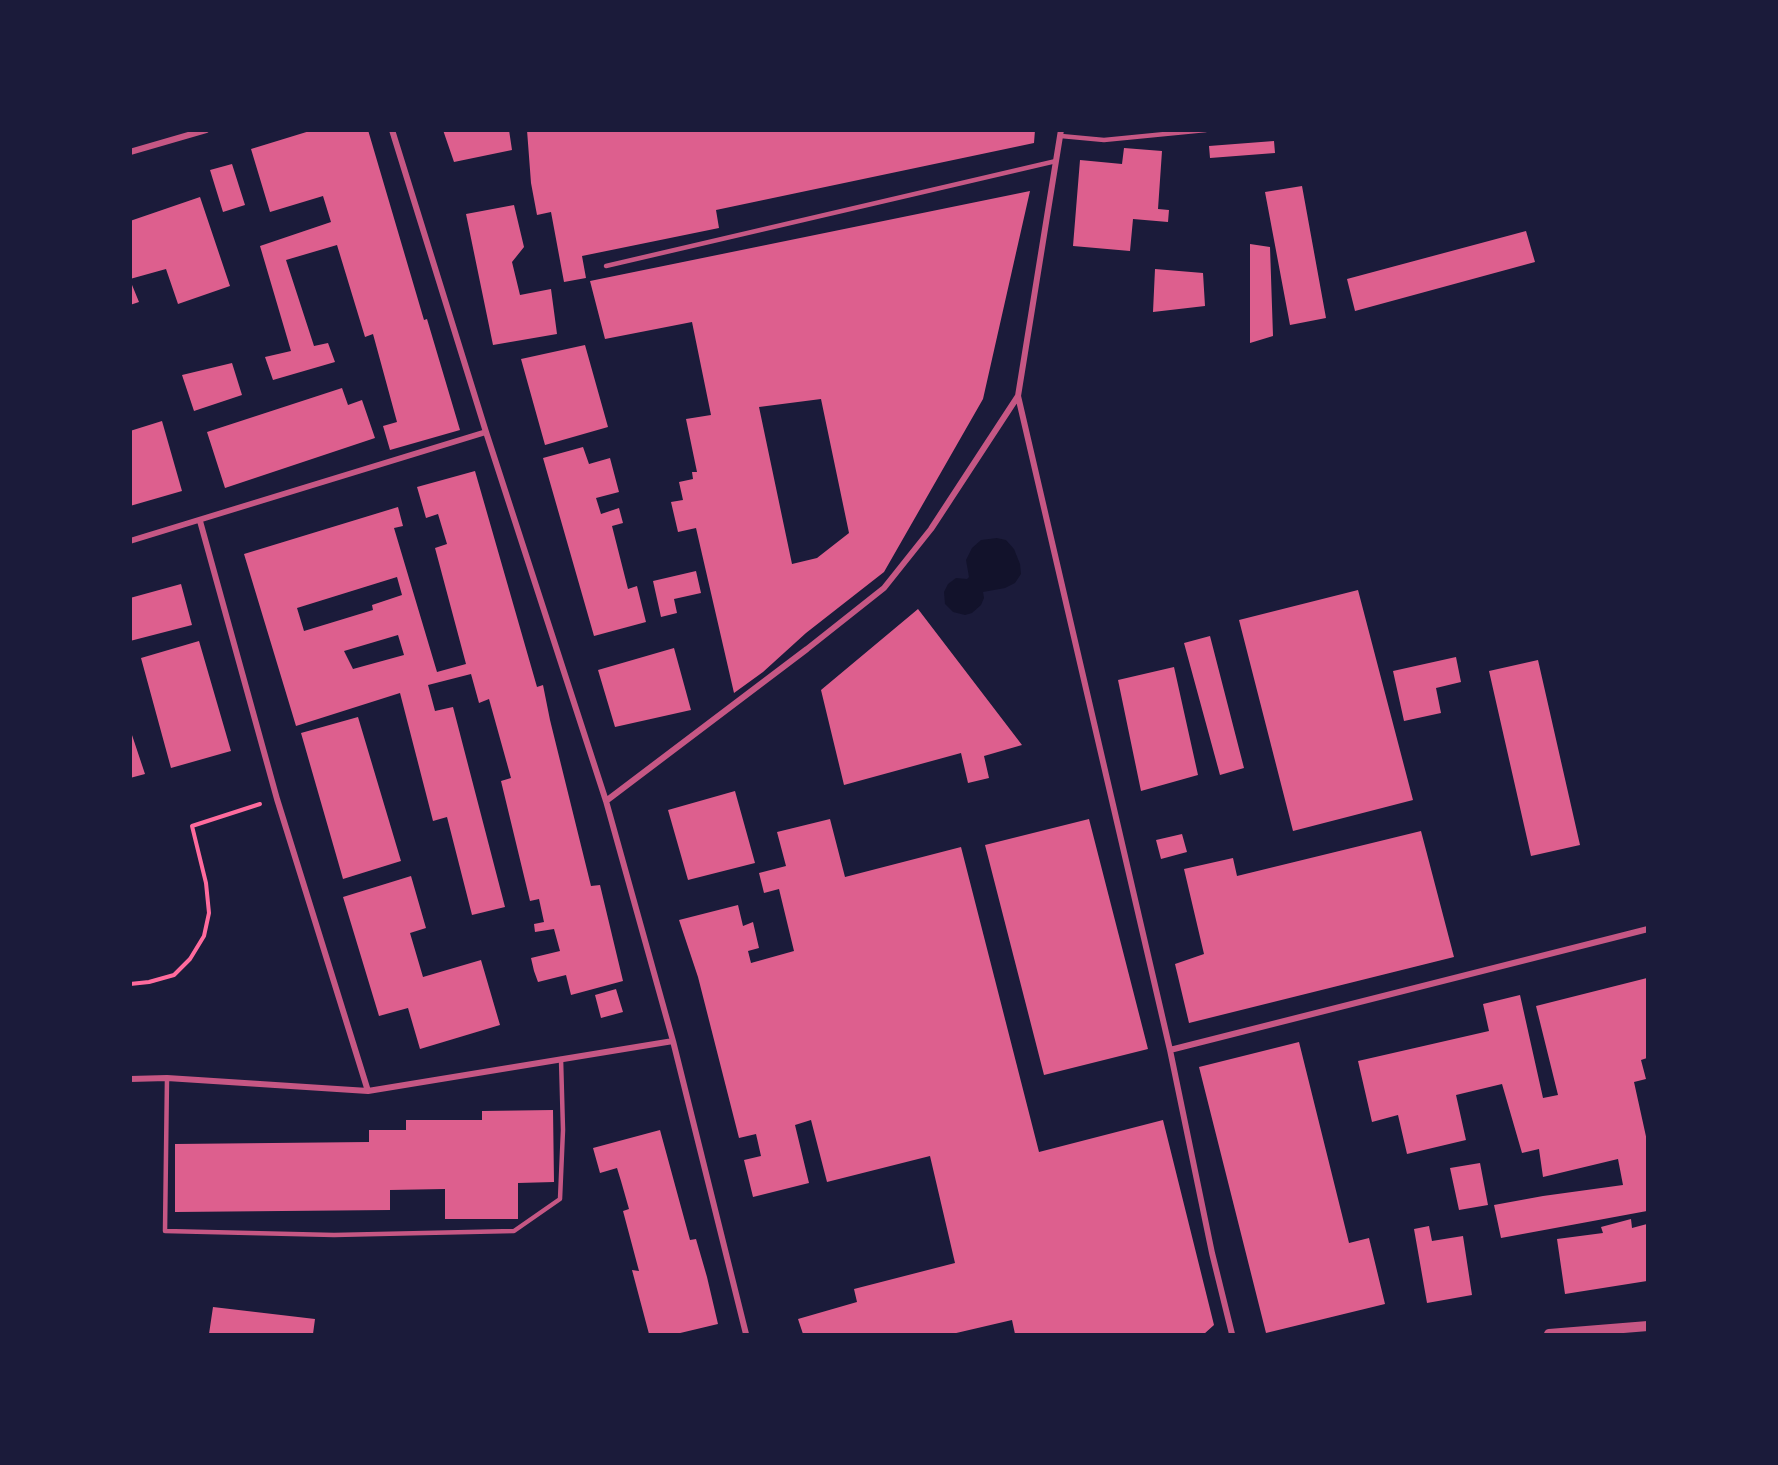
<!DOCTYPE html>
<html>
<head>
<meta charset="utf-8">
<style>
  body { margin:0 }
  #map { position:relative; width:1778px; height:1465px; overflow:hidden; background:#1b1b3a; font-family:"IBM Plex Serif",serif }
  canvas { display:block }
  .frame { position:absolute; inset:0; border:132px solid #1b1b3a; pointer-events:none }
</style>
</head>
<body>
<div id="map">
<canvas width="1778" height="1465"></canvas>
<div class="frame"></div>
</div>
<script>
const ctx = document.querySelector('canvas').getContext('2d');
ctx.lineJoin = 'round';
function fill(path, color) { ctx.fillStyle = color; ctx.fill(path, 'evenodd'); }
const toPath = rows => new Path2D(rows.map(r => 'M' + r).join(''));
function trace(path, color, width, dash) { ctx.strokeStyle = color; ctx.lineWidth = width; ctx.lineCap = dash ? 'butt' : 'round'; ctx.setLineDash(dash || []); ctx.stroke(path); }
const water = toPath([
  [997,538,1006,540,1014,549,1020,564,1021,574,1015,583,1005,588,983,592,984,598,981,605,972,613,965,615,953,612,945,604,944,592,948,584,956,578,967,579,969,577,966,560,972,548,981,540]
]);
const building = toPath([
  [313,130,368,130,424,320,427,319,460,430,390,450,383,426,397,422,373,334,365,337,337,245,286,260,314,346,328,343,335,362,273,380,265,357,291,351,260,246,331,222,323,196,270,212,251,149],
  [443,130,509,130,512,150,454,162],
  [527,130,1035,130,1034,143,716,210,719,228,582,256,586,278,564,282,551,212,537,215,531,183],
  [1274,141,1275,153,1210,158,1209,146],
  [1124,148,1162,151,1158,209,1169,210,1168,222,1133,219,1130,251,1073,246,1080,160,1122,164],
  [232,164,245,205,223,212,210,170],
  [1302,186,1326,318,1290,325,1265,192],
  [1030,191,983,399,884,572,806,633,763,672,734,693,696,528,678,532,671,502,683,500,679,482,693,479,692,472,697,472,686,419,711,415,692,322,605,339,590,281],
  [821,399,849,533,817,558,792,564,759,407],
  [200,197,230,286,178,304,166,269,130,279,130,221],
  [514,205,524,247,512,262,520,295,551,289,557,334,493,345,466,214],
  [1526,231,1535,262,1355,311,1347,279],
  [1250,244,1270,247,1273,336,1250,343],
  [1155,269,1203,273,1205,306,1153,312],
  [130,280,139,302,130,305],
  [585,345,608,427,545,445,521,359],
  [232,363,242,395,194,411,182,375],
  [342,388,348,405,362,400,375,438,225,488,207,432],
  [162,421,182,491,130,506,130,431],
  [583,447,589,464,610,458,619,492,596,498,601,514,619,508,623,523,612,526,628,589,637,586,646,622,594,636,543,458],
  [475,471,537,687,543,685,550,720,591,886,600,885,623,981,571,995,566,975,538,982,534,971,531,958,560,951,554,929,535,932,534,924,544,922,539,899,530,901,501,781,511,778,489,699,479,703,471,674,428,685,435,711,453,707,505,907,472,915,447,817,433,821,400,693,296,726,244,554,398,507,403,526,394,528,437,672,466,664,435,548,447,544,438,514,426,518,417,487],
  [397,577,402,595,372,605,373,610,304,631,297,608],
  [398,635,404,655,353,669,344,651],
  [696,571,701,593,674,599,677,613,661,617,653,581],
  [181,584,192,625,130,641,130,598],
  [1358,590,1413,800,1293,831,1239,620],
  [918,609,1022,745,984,756,989,778,968,783,961,753,844,785,821,690],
  [1210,636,1244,768,1220,775,1184,643],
  [199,641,231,751,171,768,141,658],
  [674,648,691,710,615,727,598,670],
  [1456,657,1461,682,1436,688,1441,713,1404,721,1393,671],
  [1538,660,1580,845,1531,856,1489,671],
  [1174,667,1198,775,1141,791,1118,680],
  [358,717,401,861,343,879,301,733],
  [130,729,145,774,130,778],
  [735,791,755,863,688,880,668,810],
  [830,819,845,877,961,847,1039,1152,1163,1120,1214,1325,1204,1334,1015,1334,1012,1320,952,1334,803,1334,798,1319,857,1302,854,1289,955,1263,930,1156,827,1182,811,1120,795,1125,809,1183,753,1197,744,1160,761,1156,756,1134,739,1138,698,977,679,920,738,905,743,926,753,922,759,948,748,951,751,963,794,951,779,889,764,893,759,873,786,866,777,832],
  [1089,819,1148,1049,1044,1075,985,845],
  [1421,831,1454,957,1189,1023,1175,964,1204,954,1184,869,1233,858,1237,876],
  [1182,834,1187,852,1161,859,1156,840],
  [411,876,426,928,410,933,423,977,481,960,500,1025,420,1049,408,1008,379,1016,343,897],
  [1647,978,1647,1058,1641,1060,1646,1079,1634,1082,1647,1141,1647,1211,1501,1238,1494,1205,1543,1196,1623,1185,1618,1159,1543,1177,1539,1149,1522,1153,1502,1084,1456,1095,1466,1140,1407,1154,1398,1115,1372,1122,1358,1061,1489,1031,1483,1004,1520,995,1543,1098,1558,1095,1536,1006],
  [616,989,623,1012,601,1018,595,995],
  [1299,1042,1349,1243,1369,1238,1385,1304,1266,1333,1199,1067],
  [553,1110,554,1182,518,1183,518,1219,445,1219,445,1189,390,1190,390,1210,175,1212,175,1144,369,1142,369,1130,406,1130,406,1120,482,1120,482,1111],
  [660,1130,690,1240,696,1239,707,1277,718,1324,676,1334,649,1334,632,1270,639,1271,623,1211,629,1209,621,1181,617,1168,600,1173,593,1148],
  [1480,1163,1488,1205,1459,1210,1450,1168],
  [1631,1219,1632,1228,1647,1224,1647,1281,1565,1294,1557,1239,1603,1233,1601,1227],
  [1429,1226,1432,1241,1463,1236,1472,1295,1427,1303,1414,1229],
  [213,1307,315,1319,313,1334,209,1334]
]);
const path = toPath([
  [130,984,149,982,174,975,190,959,204,936,209,913,206,883,192,826,260,804]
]);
const service = toPath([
  [1061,136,1104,140,1206,130],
  [606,266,1056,161],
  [167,1078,165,1231,334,1235,514,1231,560,1199,563,1130,561,1059]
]);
const minor = toPath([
  [392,130,486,432,606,801,673,1041,746,1334],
  [130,152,206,130],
  [1018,396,1170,1050,1212,1253,1232,1334],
  [200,521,277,799,368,1091],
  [130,541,486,432],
  [606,801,807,649,884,588,931,529,1018,396,1061,130],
  [1170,1050,1648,929],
  [130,1079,167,1078,368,1091,673,1041]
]);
const tertiary = toPath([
  [1549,1334,1648,1326]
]);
fill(water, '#12122b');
fill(building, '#dd5f8e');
trace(path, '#ff6b9d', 4);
trace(service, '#c65784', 4.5);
trace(minor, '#c65784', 6);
trace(tertiary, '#c65784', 10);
</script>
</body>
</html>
